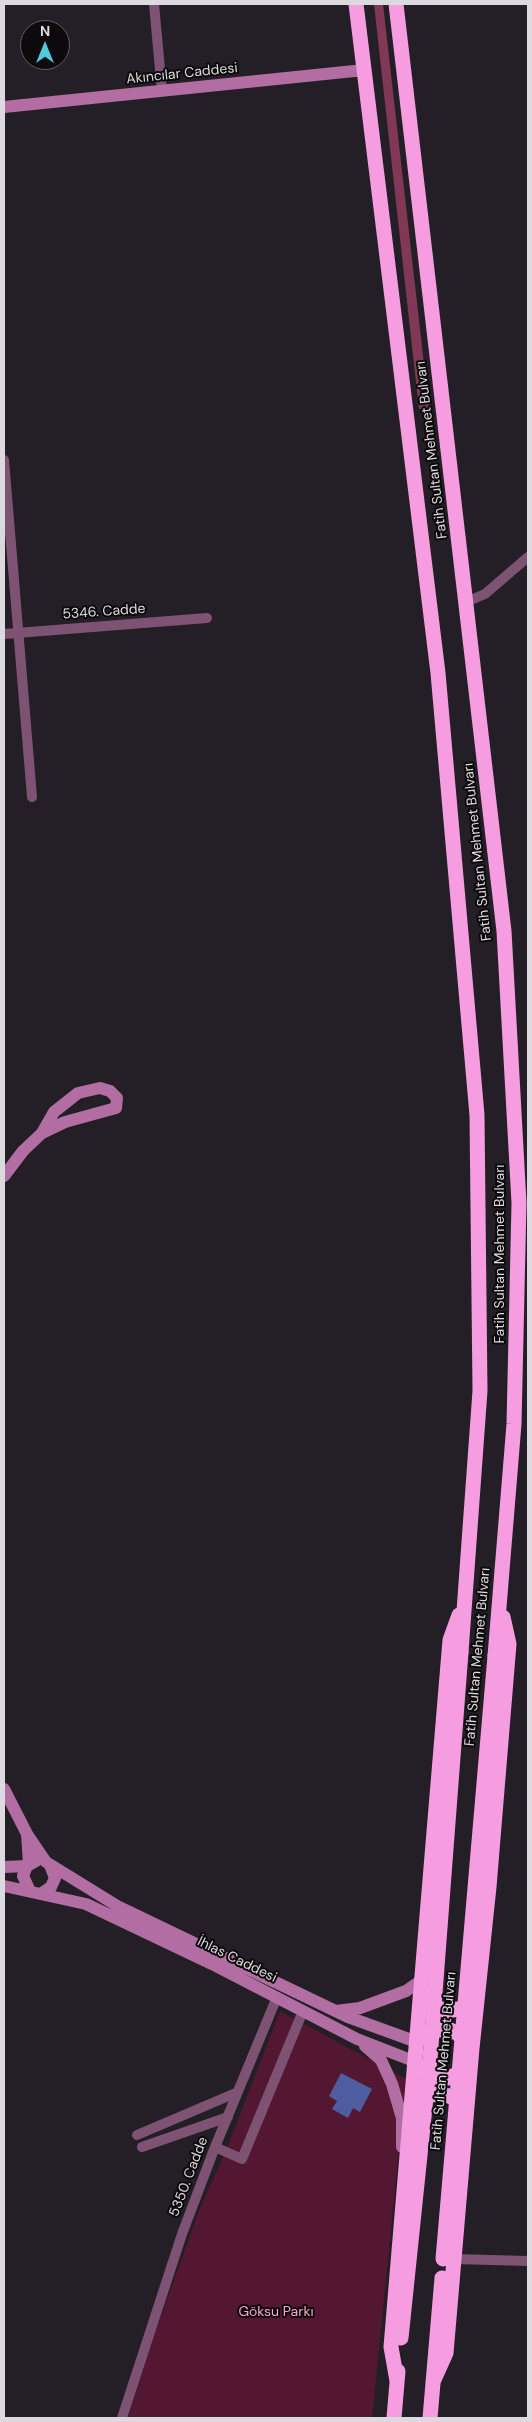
<!DOCTYPE html>
<html>
<head>
<meta charset="utf-8">
<style>
  body { margin:0 }
  #map { position:relative; width:532px; height:2422px; overflow:hidden; background:#241f26; font-family:"DM Sans",sans-serif }
  canvas { display:block }
  .frame { position:absolute; inset:0; border:5px solid #dddadf; pointer-events:none }
  .north { position:absolute; left:20px; top:20px; width:50px; height:50px; box-sizing:border-box; background:#0c0a0d; border:1px solid #605d61; border-radius:50%; rotate:0deg; font-size:14px; font-weight:700; line-height:20px; text-align:center; color:#dddadf }
  .north::after { content:''; display:block; margin:auto; width:18px; height:22px; background:#53cadc; clip-path:polygon(50% 0,100% 100%,50% 72%,0 100%) }
</style>
</head>
<body>
<div id="map">
<canvas width="532" height="2422"></canvas>
<div class="frame"></div>
<div class="north">N</div>
</div>
<script>
const ctx = document.querySelector('canvas').getContext('2d');
ctx.lineJoin = 'round';
function fill(path, color) { ctx.fillStyle = color; ctx.fill(path, 'evenodd'); }
const toPath = rows => new Path2D(rows.map(r => 'M' + r).join(''));
function trace(path, color, width, dash) { ctx.strokeStyle = color; ctx.lineWidth = width; ctx.lineCap = dash ? 'butt' : 'round'; ctx.setLineDash(dash || []); ctx.stroke(path); }
function write(font, color, halo, rows, align = 'center') {
  ctx.font = font + ' "DM Sans",sans-serif'; ctx.lineWidth = 4; ctx.setLineDash([]); ctx.textBaseline = 'middle'; ctx.strokeStyle = halo; ctx.fillStyle = color; for (const [text, x, y, turn = 0] of rows) {
    ctx.save(); ctx.translate(x, y); ctx.rotate((+turn || 0) * Math.PI / 180); ctx.textAlign = isNaN(turn) ? turn : align; if (halo) ctx.strokeText(text, 0, 0); ctx.fillText(text, 0, 0); ctx.restore();
  }
}
const green = toPath([
  [280,2011,406,2079,372,2418,128,2418,155,2333,199,2211,229,2143]
]);
const forest = toPath([
  [374,4,383,4,429,408,419,409]
]);
const water = toPath([
  [341,2073,372,2089,360,2112,353,2108,348,2118,332,2109,337,2101,329,2096]
]);
const street = toPath([
  [154,4,162,91],
  [4,460,32,797],
  [466,602,485,594,528,557],
  [4,634,207,618],
  [137,2135,238,2092],
  [142,2147,228,2117],
  [215,2147,242,2159,303,2011],
  [454,2259,528,2261],
  [122,2418,182,2234,215,2147,277,1997]
]);
const secondary = toPath([
  [4,107,364,70],
  [4,1176,23,1151,42,1133,65,1122,116,1108,117,1098,110,1091,100,1088,78,1093,54,1112,42,1133],
  [4,1789,27,1834,29,1864],
  [27,1834,46,1862,119,1907,348,2017,417,2042],
  [4,1867,27,1866],
  [4,1886,86,1904,212,1964,357,2039,416,2062],
  [30,1891,23,1876,27,1866,36,1861],
  [42,1893,51,1887,55,1878,50,1865],
  [336,2011,360,2008,406,1991,419,1982,423,1974],
  [365,2046,381,2060,392,2084,402,2118,402,2147]
]);
const highway = toPath([
  [356,4,438,673,477,1115,480,1391,461,1652],
  [396,4,504,931,519,1203,514,1424,495,1656],
  [427,1998,436,2007,447,2011,464,2008,474,2001],
  [423,2038,434,2030,450,2030,457,2033,469,2045],
  [420,2066,433,2076,441,2078,449,2078,469,2068],
  [417,2101,430,2095,442,2094,452,2097,464,2109],
  [397,2381,391,2347,450,1640,459,1615],
  [433,2382,446,2353,472,2048,489,1887,509,1644,503,1617],
  [394,2418,398,2371],
  [430,2418,442,2278]
]);
const highwayBridge = toPath([
  [443,2259,495,1656],
  [401,2338,430,2059,461,1652]
]);
const streetNames = [
  ["Akıncılar Caddesi",182,74,-6],
  ["Fatih Sultan Mehmet Bulvarı",432,450,-97],
  ["5346. Cadde",104,612,-4],
  ["Fatih Sultan Mehmet Bulvarı",478,852,-96],
  ["Fatih Sultan Mehmet Bulvarı",500,1254,-90],
  ["Fatih Sultan Mehmet Bulvarı",478,1657,-85],
  ["İhlas Caddesi",237,1960,26],
  ["Fatih Sultan Mehmet Bulvarı",444,2061,-85],
  ["5350. Cadde",189,2177,-69]
];
const parkNames = [
  ["Göksu Parkı",276,2312]
];
fill(green, '#541732');
fill(forest, '#813855');
fill(water, '#4e5d9f');
trace(street, '#7e5273', 10);
trace(secondary, '#b26da3', 12);
trace(highway, '#f59de0', 15);
trace(highwayBridge, '#f59de0', 15);
write('14px', '#dddadf', '#0c0a0d', streetNames);
write('14px', '#fea6c5', '#0c0a0d', parkNames);
</script>
</body>
</html>
